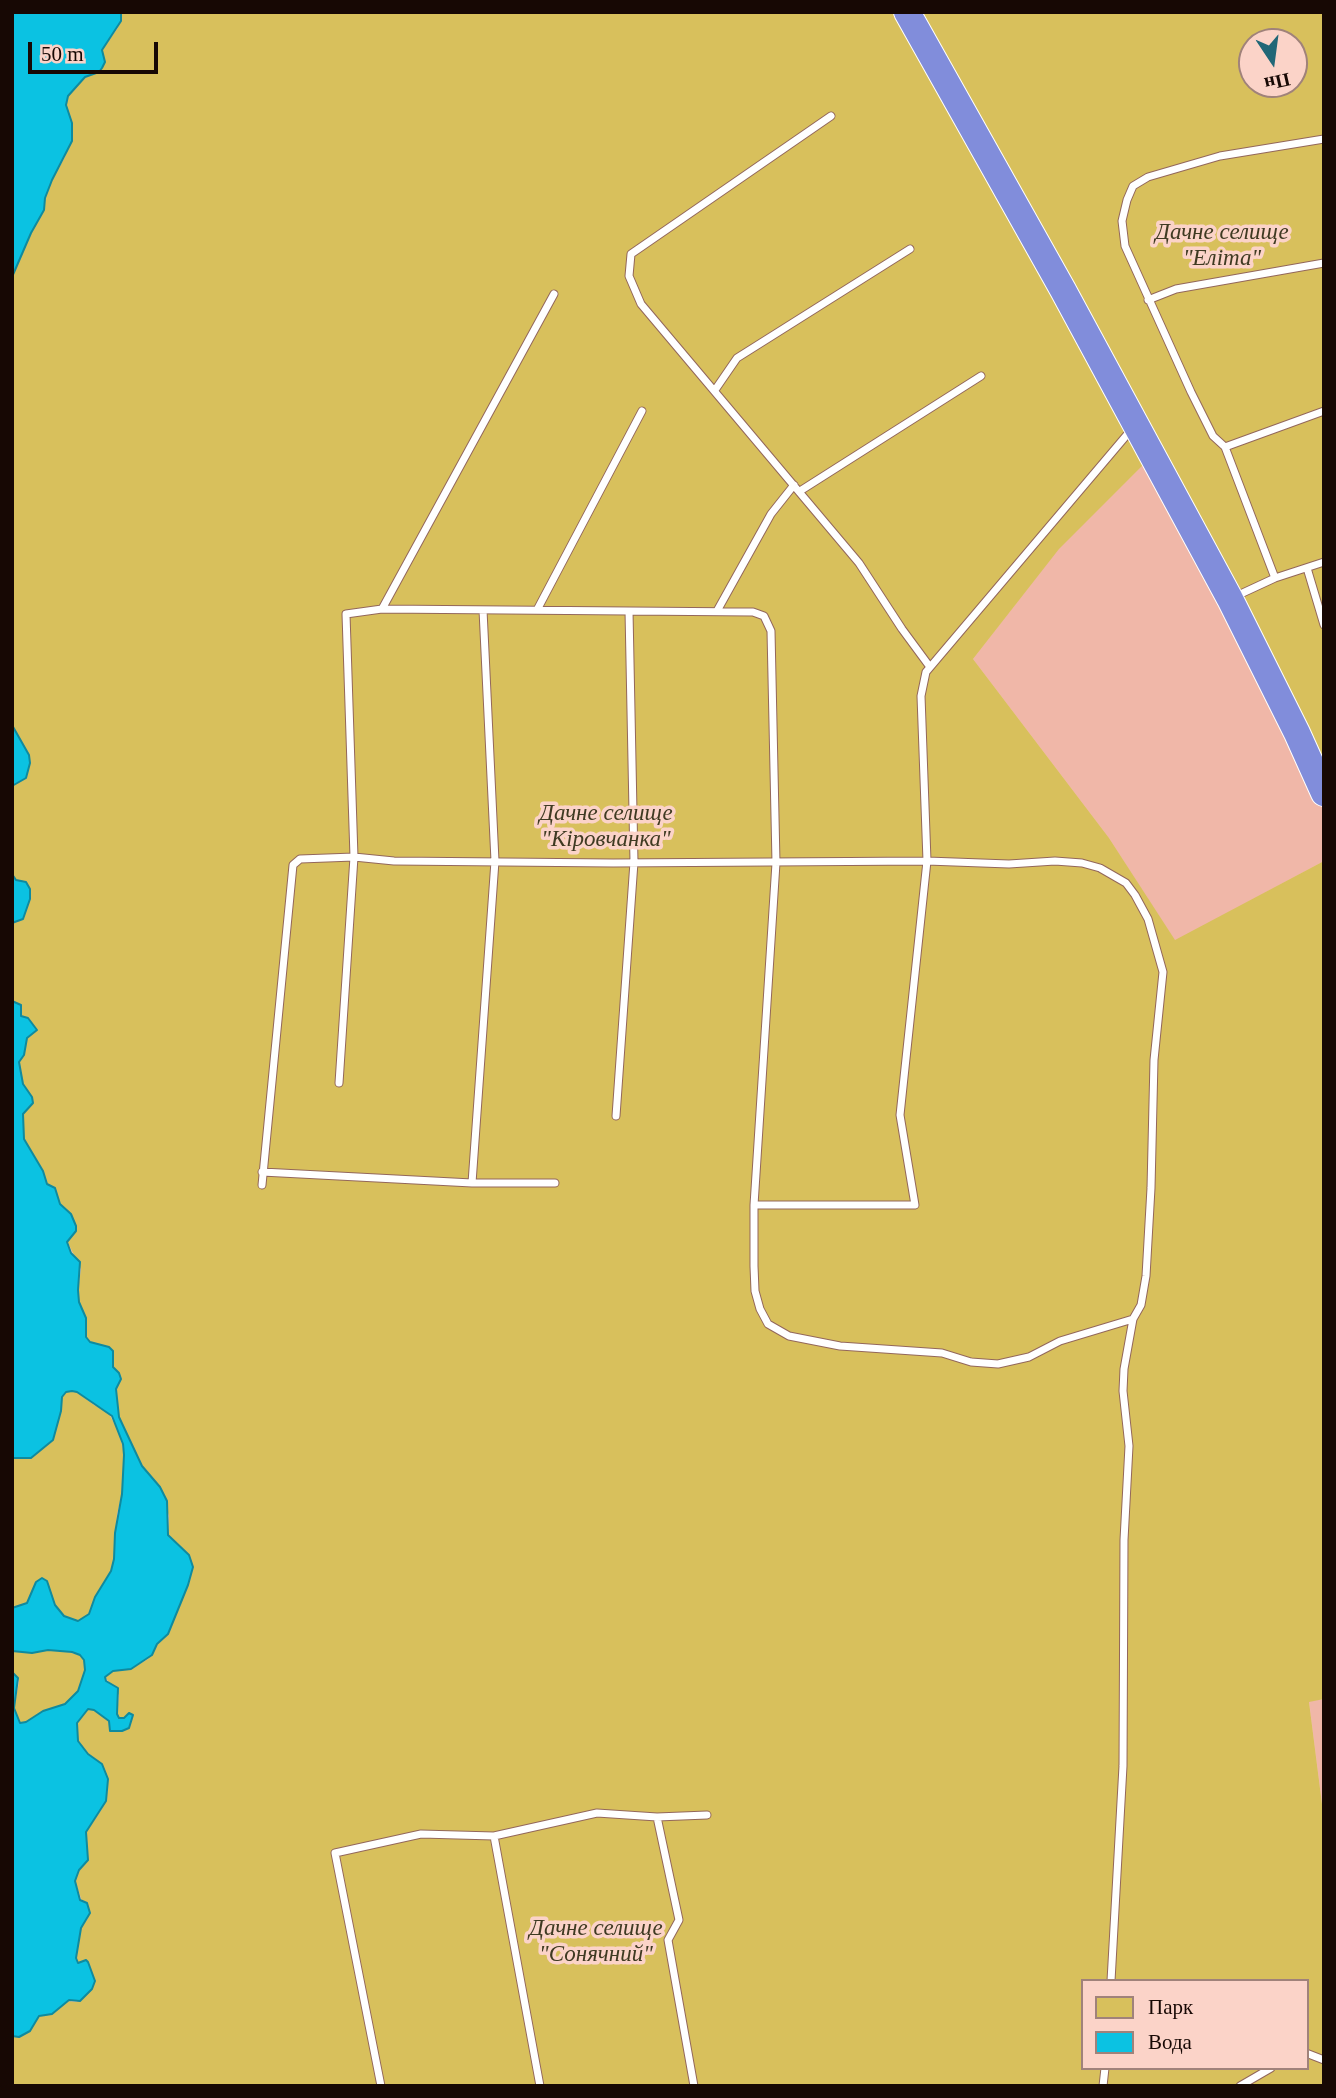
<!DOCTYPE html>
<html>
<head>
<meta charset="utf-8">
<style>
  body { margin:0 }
  #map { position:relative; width:1336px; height:2098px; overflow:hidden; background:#f5c3b6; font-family:"Times New Roman",serif }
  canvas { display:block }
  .frame { position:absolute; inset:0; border:14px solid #170804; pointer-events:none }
  .legend { position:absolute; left:1081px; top:1979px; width:228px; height:91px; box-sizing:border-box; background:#fbd3c8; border:2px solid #a0827a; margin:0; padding:9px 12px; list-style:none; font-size:21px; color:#170804 }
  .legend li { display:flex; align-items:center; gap:14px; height:35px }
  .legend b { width:35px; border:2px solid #a0827a }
  .north { position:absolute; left:1238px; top:28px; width:70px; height:70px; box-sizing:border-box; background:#fbd3c8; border:2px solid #a0827a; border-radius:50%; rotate:167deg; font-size:19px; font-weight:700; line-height:28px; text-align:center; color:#170804 }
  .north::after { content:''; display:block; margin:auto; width:24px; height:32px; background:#216777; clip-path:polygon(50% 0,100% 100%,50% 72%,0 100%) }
  .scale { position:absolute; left:28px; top:42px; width:130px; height:32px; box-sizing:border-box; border:4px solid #170804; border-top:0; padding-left:9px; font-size:21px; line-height:24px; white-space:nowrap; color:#170804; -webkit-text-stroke:5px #fbd3c8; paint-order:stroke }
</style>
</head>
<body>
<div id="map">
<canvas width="1336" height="2098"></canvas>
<div class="frame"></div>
<ul class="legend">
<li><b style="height:19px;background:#d8c05c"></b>Парк</li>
<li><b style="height:19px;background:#0bc2e2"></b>Вода</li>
</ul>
<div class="north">Пн</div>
<div class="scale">50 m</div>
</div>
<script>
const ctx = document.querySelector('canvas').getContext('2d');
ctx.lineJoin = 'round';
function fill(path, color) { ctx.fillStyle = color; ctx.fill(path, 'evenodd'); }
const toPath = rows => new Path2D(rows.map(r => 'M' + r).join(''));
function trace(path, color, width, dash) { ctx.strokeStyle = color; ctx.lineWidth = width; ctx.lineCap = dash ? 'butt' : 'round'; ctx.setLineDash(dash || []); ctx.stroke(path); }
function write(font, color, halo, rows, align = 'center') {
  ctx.font = font + ' "Times New Roman",serif'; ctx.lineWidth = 7; ctx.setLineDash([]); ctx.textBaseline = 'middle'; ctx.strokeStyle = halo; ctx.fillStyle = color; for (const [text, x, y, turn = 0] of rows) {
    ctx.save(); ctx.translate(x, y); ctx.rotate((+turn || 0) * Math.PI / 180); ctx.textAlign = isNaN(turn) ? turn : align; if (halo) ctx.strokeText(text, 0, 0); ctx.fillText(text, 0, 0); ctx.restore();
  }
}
const built = toPath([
  [1146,462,1309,778,1324,813,1324,861,1175,941,1109,838,973,659,1059,548],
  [1324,1699,1324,1820,1309,1701]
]);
const green = toPath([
  [121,12,898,12,1146,462,1059,549,973,659,1109,838,1175,940,1324,861,1324,1699,1309,1702,1324,1820,1324,2086,12,2086,12,2036,19,2037,30,2031,39,2016,52,2014,66,2001,77,2002,93,1974,85,1960,78,1963,76,1958,81,1928,88,1918,75,1881,78,1870,87,1861,86,1832,102,1809,108,1790,96,1759,88,1754,78,1741,77,1723,87,1709,94,1710,109,1721,115,1732,128,1714,124,1718,119,1718,117,1714,119,1695,105,1677,113,1671,131,1669,148,1659,157,1644,168,1634,188,1585,189,1555,168,1535,169,1516,160,1487,142,1466,119,1417,116,1389,120,1381,119,1373,113,1367,114,1357,90,1342,86,1337,86,1318,79,1302,78,1290,81,1269,67,1241,73,1235,68,1211,60,1204,56,1190,47,1184,43,1171,24,1139,23,1114,29,1095,23,1084,19,1062,23,1018,20,1014,22,1008,12,1001,12,923,18,922,16,880,12,874,14,852,12,845,12,787,29,755,12,725,12,277,31,233,44,210,45,198,52,180,65,157,72,123,66,105,68,96,85,77,99,72,105,62,102,50,117,29,121,21],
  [1082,1981,1306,1981,1306,2068,1082,2068],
  [917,12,1324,12,1324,769],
  [1252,42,1294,42,1294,84,1252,84],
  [66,1392,77,1392,94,1405,108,1412,120,1434,124,1455,122,1494,117,1514,114,1559,111,1571,95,1597,89,1614,78,1621,64,1616,59,1611,55,1605,47,1581,42,1578,27,1603,12,1608,12,1458,25,1459,58,1423,62,1397],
  [48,1650,63,1651,80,1655,84,1660,85,1670,82,1683,78,1691,65,1704,43,1711,26,1722,20,1723,14,1708,19,1682,18,1678,12,1672,12,1651,32,1653]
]);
const water = toPath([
  [12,12,121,12,121,21,102,50,105,62,102,68,99,72,85,77,68,96,66,105,72,123,72,141,52,180,45,198,44,210,31,233,12,277,12,12],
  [12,725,29,755,30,763,26,778,12,786,12,725],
  [12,874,16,880,26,882,30,889,30,899,23,919,12,923,12,874],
  [12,1001,21,1005,21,1016,28,1018,37,1030,27,1038,24,1055,19,1062,23,1084,32,1097,33,1103,23,1114,24,1139,43,1171,47,1184,55,1188,60,1204,71,1214,76,1226,76,1231,67,1242,71,1253,80,1262,78,1290,79,1302,86,1318,86,1337,90,1342,109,1347,113,1351,113,1367,119,1373,121,1379,116,1389,119,1417,142,1466,160,1487,167,1501,168,1535,189,1555,193,1567,188,1585,168,1634,157,1644,152,1655,131,1669,113,1671,105,1677,106,1681,118,1688,117,1714,119,1718,124,1718,129,1713,133,1715,129,1728,122,1731,110,1731,109,1721,94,1710,88,1709,77,1723,78,1741,88,1754,102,1764,108,1779,106,1801,86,1832,88,1860,79,1870,75,1881,80,1900,87,1903,90,1913,81,1928,76,1958,78,1963,86,1960,88,1962,95,1981,92,1989,80,2001,69,2000,52,2014,39,2016,30,2031,19,2037,12,2036,12,1672,18,1678,14,1708,20,1723,26,1722,43,1711,65,1704,78,1691,85,1670,84,1660,80,1655,72,1652,48,1650,32,1653,12,1651,12,1608,27,1603,36,1582,42,1578,47,1581,55,1605,64,1616,78,1621,89,1614,95,1597,111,1571,114,1559,115,1533,122,1494,124,1455,123,1444,112,1416,77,1392,72,1391,66,1392,62,1397,61,1411,53,1440,31,1458,12,1458,12,1001]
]);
const lane = toPath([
  [831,116,631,254,629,276,641,304,859,563,902,629,930,667],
  [1148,300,1176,289,1324,263],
  [715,390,737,358,910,249],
  [1131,430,926,672,921,696,927,861,900,1115,915,1205,754,1205,754,1266,755,1291,760,1309,768,1324,789,1336,840,1346,942,1353,971,1362,998,1364,1029,1357,1060,1341,1133,1319],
  [1225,447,1324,411],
  [800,491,981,376],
  [1307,568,1324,625],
  [1275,578,1225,447,1213,436,1191,392,1125,246,1122,221,1127,200,1133,186,1148,177,1220,156,1324,139],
  [1234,597,1275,578,1324,562],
  [382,609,554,294],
  [537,610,642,411],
  [717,611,771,514,794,485],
  [339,1083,354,857,346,614,382,609,753,612,764,616,771,631,776,863,754,1205],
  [616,1116,634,862,629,611],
  [262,1172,472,1183,555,1183],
  [472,1183,495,861,483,610],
  [262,1185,293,865,300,859,354,857,394,861,613,863,927,861,1009,864,1055,861,1082,863,1100,868,1126,883,1135,895,1148,919,1163,972,1154,1060,1151,1188,1146,1276,1141,1305,1133,1319,1124,1369,1123,1391,1129,1446,1124,1540,1123,1766,1111,1981],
  [657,1817,679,1920,668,1940,694,2086],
  [494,1836,540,2086],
  [1306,2053,1324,2060],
  [381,2086,335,1853,421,1834,494,1836,597,1813,657,1817,707,1815],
  [1103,2086,1105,2068],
  [1240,2086,1271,2068]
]);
const highway = toPath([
  [907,12,1063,290,1230,599,1297,733,1324,793]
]);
const parkNames = [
  ["Дачне селище",1222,233],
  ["\"Еліта\"",1222,259],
  ["Дачне селище",606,814],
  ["\"Кіровчанка\"",606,840],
  ["Дачне селище",596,1929],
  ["\"Сонячний\"",596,1955]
];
fill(built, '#f0b7a8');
fill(green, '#d8c05c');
fill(water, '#0bc2e2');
trace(water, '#0f8a9f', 2);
trace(lane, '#93675b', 9);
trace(highway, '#fff', 28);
trace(lane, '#fff', 7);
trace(highway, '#818ddb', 26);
write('italic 23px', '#3f3a22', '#fbd3c8', parkNames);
</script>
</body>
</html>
